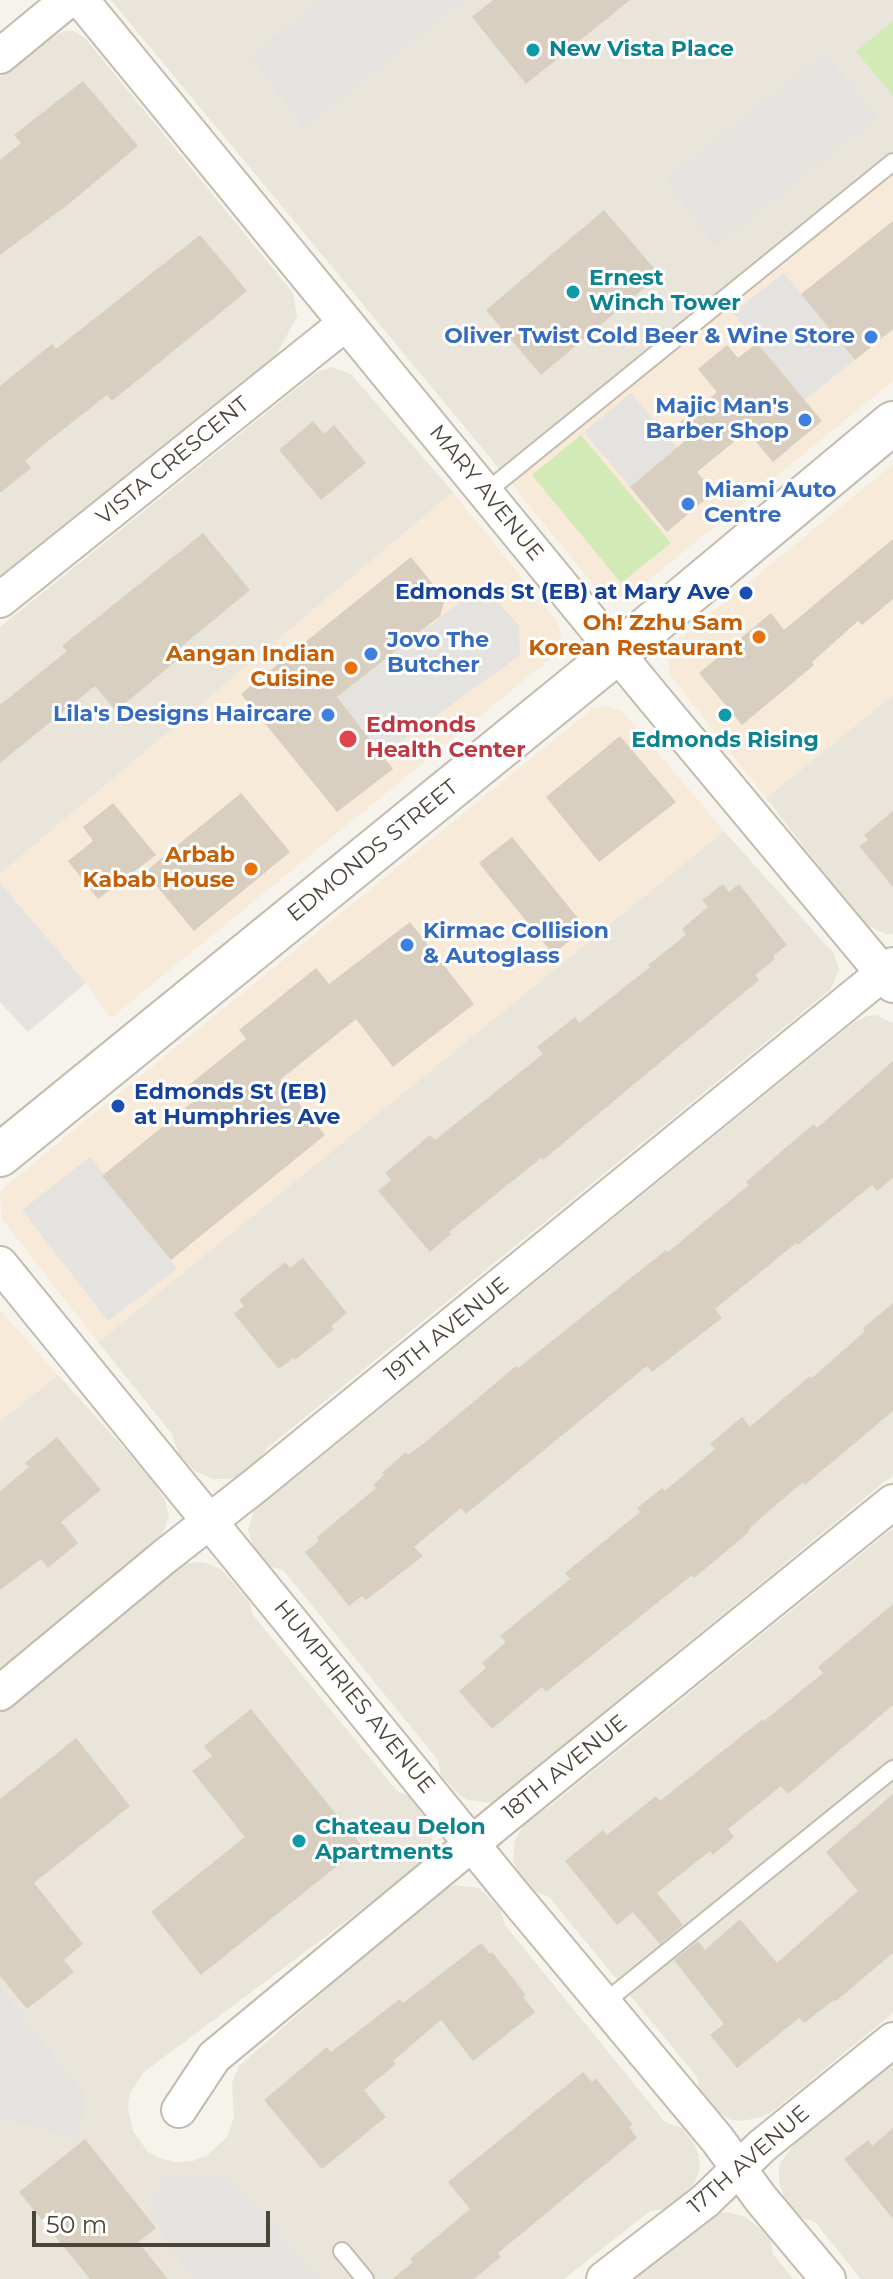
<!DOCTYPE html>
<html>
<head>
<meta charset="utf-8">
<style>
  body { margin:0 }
  #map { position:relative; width:893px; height:2279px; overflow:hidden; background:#f6f3ec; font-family:Montserrat,sans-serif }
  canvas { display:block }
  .scale { position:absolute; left:32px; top:2211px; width:238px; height:36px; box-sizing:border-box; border:4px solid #4b4439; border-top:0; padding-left:10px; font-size:24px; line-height:28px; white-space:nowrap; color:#4b4439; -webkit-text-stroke:6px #fff; paint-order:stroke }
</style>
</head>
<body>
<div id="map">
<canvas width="893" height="2279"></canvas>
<div class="scale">50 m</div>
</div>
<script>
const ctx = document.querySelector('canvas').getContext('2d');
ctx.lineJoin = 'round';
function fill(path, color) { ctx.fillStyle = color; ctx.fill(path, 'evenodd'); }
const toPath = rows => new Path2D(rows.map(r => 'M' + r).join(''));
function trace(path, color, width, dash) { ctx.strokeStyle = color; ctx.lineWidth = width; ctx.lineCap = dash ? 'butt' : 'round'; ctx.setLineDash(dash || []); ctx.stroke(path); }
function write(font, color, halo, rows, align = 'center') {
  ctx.font = font + ' Montserrat,sans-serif'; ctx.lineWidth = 6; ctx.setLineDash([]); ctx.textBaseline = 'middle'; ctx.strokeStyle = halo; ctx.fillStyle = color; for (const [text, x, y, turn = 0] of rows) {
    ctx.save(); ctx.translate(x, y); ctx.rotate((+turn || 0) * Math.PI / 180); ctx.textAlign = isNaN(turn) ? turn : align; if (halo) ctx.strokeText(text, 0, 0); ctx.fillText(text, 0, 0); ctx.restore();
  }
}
const residential = toPath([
  [111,0,893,0,893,162,506,477],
  [65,31,74,31,85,38,293,293,297,317,275,357,0,578,0,77,48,38],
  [332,367,351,374,453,492,0,874,0,627,317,372],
  [893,695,893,934,885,934,864,924,766,798],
  [724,831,834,954,839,970,830,990,267,1448,254,1467,240,1476,229,1479,212,1479,195,1471,179,1454,172,1434,98,1342],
  [876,1015,893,1023,893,1475,535,1768,523,1783,501,1800,491,1803,468,1800,459,1795,441,1775,438,1760,284,1571,267,1565,254,1550,248,1530,255,1507,275,1485,289,1483,853,1023,867,1016],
  [58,1375,150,1477,165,1500,169,1515,164,1531,152,1546,0,1671,0,1421],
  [893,1528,893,2013,772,2112,758,2118,741,2121,731,2120,712,2108,701,2094,697,2077,549,1897,530,1889,515,1866,513,1858,515,1841,525,1822,553,1804],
  [197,1562,206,1563,222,1570,249,1601,253,1615,397,1791,414,1798,430,1823,432,1839,429,1852,419,1867,144,2072,130,2093,128,2107,133,2131,148,2152,159,2158,175,2162,193,2161,206,2156,227,2137,231,2126,234,2117,232,2083,239,2066,435,1894,455,1885,479,1888,500,1909,505,1925,665,2122,682,2128,693,2142,698,2153,700,2168,691,2191,670,2208,650,2211,564,2279,0,2279,0,1713,174,1570,184,1564],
  [893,2064,893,2279,861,2279,815,2222,797,2216,785,2200,779,2183,779,2165,795,2143],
  [724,2212,744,2216,770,2236,773,2254,793,2279,630,2279,712,2215]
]);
const commercial = toPath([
  [893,162,893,381,633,593,625,596,612,597,601,594,506,477],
  [893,464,893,695,766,798,671,676,668,667,671,646],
  [453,492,557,622,562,638,556,654,111,1018,86,983,0,883,0,874],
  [608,706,623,712,724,831,98,1342,2,1219,0,1193,3,1188,592,709],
  [0,1310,58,1375,0,1421]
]);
const green = toPath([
  [893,21,893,96,856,51],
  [581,435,671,543,621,583,532,475]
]);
const parking = toPath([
  [322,0,464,0,304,128,251,56],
  [824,54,878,116,717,245,694,219,666,179],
  [784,273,855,360,804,400,733,313],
  [631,393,677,448,630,487,584,432],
  [483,585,519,626,520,655,382,755,337,697],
  [0,883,86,983,28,1032,0,1002],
  [90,1157,177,1269,108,1321,22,1210],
  [0,1989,86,2096,79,2139,0,2118],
  [164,2176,228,2177,320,2279,196,2279,164,2240,151,2203]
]);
const building = toPath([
  [493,0,630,0,526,84,472,17],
  [83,81,138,146,70,203,0,255,0,160,21,143,14,135],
  [604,210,660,275,541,375,486,310],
  [893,221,893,329,855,360,801,294],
  [200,235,247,291,112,401,107,395,47,442,25,461,31,468,0,493,0,386,52,344,56,349],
  [757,343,822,421,773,462,747,431,697,472,714,492,667,532,630,487,691,436,679,423,717,392,698,369,727,345,738,358],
  [313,421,324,434,334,425,366,463,321,500,279,450],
  [203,533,250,590,176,651,181,657,116,711,95,686,0,763,0,705,67,651,62,646],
  [893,539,893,599,862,625,858,621,812,662,814,665,742,725,699,673,771,613,784,630],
  [411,557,445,599,440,616,337,697,393,769,337,812,241,694],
  [620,736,676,802,599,862,546,797],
  [241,793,290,852,194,931,145,872],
  [113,803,156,855,98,899,68,861,93,841,83,827],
  [893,811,893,887,859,846,868,840,864,835],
  [512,837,586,928,553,954,479,863],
  [723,884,729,892,739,884,787,945,773,956,775,959,755,975,759,980,543,1160,541,1158,449,1232,451,1234,430,1252,378,1191,391,1180,385,1173,430,1135,435,1140,543,1054,537,1047,575,1017,579,1023,650,967,648,965,686,935,682,929,708,907,702,900],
  [410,922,474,1004,393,1067,356,1019,280,1080,325,1135,171,1260,102,1176,194,1101,184,1089,246,1039,239,1030,316,968,329,984],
  [893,1061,893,1178,877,1191,872,1185,798,1245,796,1243,715,1309,722,1318,652,1372,647,1366,466,1514,461,1508,414,1547,423,1556,366,1600,362,1596,349,1606,305,1552,319,1541,317,1537,376,1488,373,1485,384,1475,382,1473,406,1452,408,1455,423,1444,516,1366,518,1368,666,1250,668,1252,749,1185,746,1182,783,1150,814,1124,817,1128],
  [303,1258,347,1313,331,1326,334,1329,295,1360,293,1358,279,1369,234,1314,244,1306,239,1300,285,1262,290,1268],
  [893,1303,893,1411,805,1485,803,1482,763,1516,748,1530,749,1532,694,1578,692,1575,546,1692,542,1687,492,1729,459,1691,486,1668,482,1663,506,1642,500,1636,570,1579,565,1573,640,1512,637,1508,662,1488,665,1491,715,1449,710,1444,742,1417,750,1427,810,1376,812,1378,865,1331,863,1328],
  [57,1437,101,1490,61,1522,78,1543,48,1568,41,1559,0,1590,0,1491,29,1467,25,1463],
  [893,1604,893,1705,788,1794,781,1786,728,1829,734,1837,713,1855,710,1851,657,1893,683,1925,660,1944,633,1912,617,1925,565,1861,603,1830,607,1835,656,1796,660,1801,763,1719,764,1721,823,1673,818,1667],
  [251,1709,362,1846,201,1975,151,1912,245,1837,192,1771,212,1756,204,1746],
  [76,1738,130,1806,34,1883,83,1944,64,1960,74,1972,27,2009,0,1976,0,1799],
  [893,1794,893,1953,836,2001,834,2000,804,2023,799,2018,737,2068,710,2035,724,2024,674,1960,698,1941,705,1950,740,1919,777,1963,858,1891,826,1852],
  [481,1943,490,1954,492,1952,526,1995,523,1997,535,2012,473,2061,441,2020,393,2061,396,2064,364,2090,386,2117,322,2169,264,2100,327,2047,331,2052,400,1999,403,2003],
  [583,2072,592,2082,596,2078,633,2125,629,2127,637,2138,498,2253,501,2257,474,2279,392,2279,413,2262,410,2259,470,2209,448,2182],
  [893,2128,893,2219,844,2159,868,2140,872,2146],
  [85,2139,156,2228,138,2242,168,2279,90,2279,19,2192]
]);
const service = toPath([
  [486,492,893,162],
  [604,2003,893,1769],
  [342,2251,365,2279]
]);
const minor = toPath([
  [81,0,652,696,893,985],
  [0,56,68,0],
  [0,600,346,323],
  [0,1264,510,1891,717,2139,761,2199,828,2279],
  [0,1693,164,1557,256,1485,893,965],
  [179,2110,214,2057,503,1818,893,1502],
  [604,2279,705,2201,762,2146,893,2040]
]);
const tertiary = toPath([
  [0,1155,646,629,893,423]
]);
const markers = [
  [533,50,8,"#0f9aa8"],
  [573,292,8,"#0f9aa8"],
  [871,337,8,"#3f7fe0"],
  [805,420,8,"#3f7fe0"],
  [688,504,8,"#3f7fe0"],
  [746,593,8,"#1a4fb4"],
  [759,637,8,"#e8710a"],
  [371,654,8,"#3f7fe0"],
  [351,668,8,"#e8710a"],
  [328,715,8,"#3f7fe0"],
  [725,715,8,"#0f9aa8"],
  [348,739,10,"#e0444e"],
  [251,869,8,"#e8710a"],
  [407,945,8,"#3f7fe0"],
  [118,1106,8,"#1a4fb4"],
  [299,1841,8,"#0f9aa8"]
];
const cultureNames = [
  ["New Vista Place",549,50],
  ["Ernest",589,279],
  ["Winch Tower",589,304],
  ["Edmonds Rising",725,741,"center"],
  ["Chateau Delon",315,1828],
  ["Apartments",315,1853]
];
const shopNames = [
  ["Oliver Twist Cold Beer & Wine Store",855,337],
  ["Majic Man's",789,407],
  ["Barber Shop",789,432],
  ["Miami Auto",704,491,"left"],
  ["Centre",704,516,"left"],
  ["Jovo The",387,641,"left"],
  ["Butcher",387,666,"left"],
  ["Lila's Designs Haircare",312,715],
  ["Kirmac Collision",423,932,"left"],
  ["& Autoglass",423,957,"left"]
];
const streetNames = [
  ["VISTA CRESCENT",173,461,-39],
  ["MARY AVENUE",486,493,51],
  ["EDMONDS STREET",373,851,-39],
  ["19TH AVENUE",447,1330,-39],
  ["HUMPHRIES AVENUE",354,1697,51],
  ["18TH AVENUE",565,1768,-39],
  ["17TH AVENUE",749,2160,-41]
];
const transitNames = [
  ["Edmonds St (EB) at Mary Ave",730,593],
  ["Edmonds St (EB)",134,1093,"left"],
  ["at Humphries Ave",134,1118,"left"]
];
const foodNames = [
  ["Oh! Zzhu Sam",743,624],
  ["Korean Restaurant",743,649],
  ["Aangan Indian",335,655],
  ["Cuisine",335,680],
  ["Arbab",235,856],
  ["Kabab House",235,881]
];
const healthNames = [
  ["Edmonds",366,726],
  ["Health Center",366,751]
];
fill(residential, '#eae5da');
fill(commercial, '#f7ead8');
fill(green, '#d2eab5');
fill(parking, '#e5e3e0');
fill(building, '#d8cfc1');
trace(service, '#c2bbae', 20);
trace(minor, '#c2bbae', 38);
trace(tertiary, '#c2bbae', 46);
trace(service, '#fff', 16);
trace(minor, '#fff', 34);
trace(tertiary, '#fff', 42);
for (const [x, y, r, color] of markers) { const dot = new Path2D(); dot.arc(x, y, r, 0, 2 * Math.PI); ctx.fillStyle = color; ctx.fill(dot); trace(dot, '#fff', 3); }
write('bold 22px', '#0d838f', '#fff', cultureNames, 'left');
write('bold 22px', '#366cbe', '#fff', shopNames, 'right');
write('22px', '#4b4439', '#fff', streetNames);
write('bold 22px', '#164399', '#fff', transitNames, 'right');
write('bold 22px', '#c56008', '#fff', foodNames, 'right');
write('bold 22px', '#be3a42', '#fff', healthNames, 'left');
</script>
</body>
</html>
